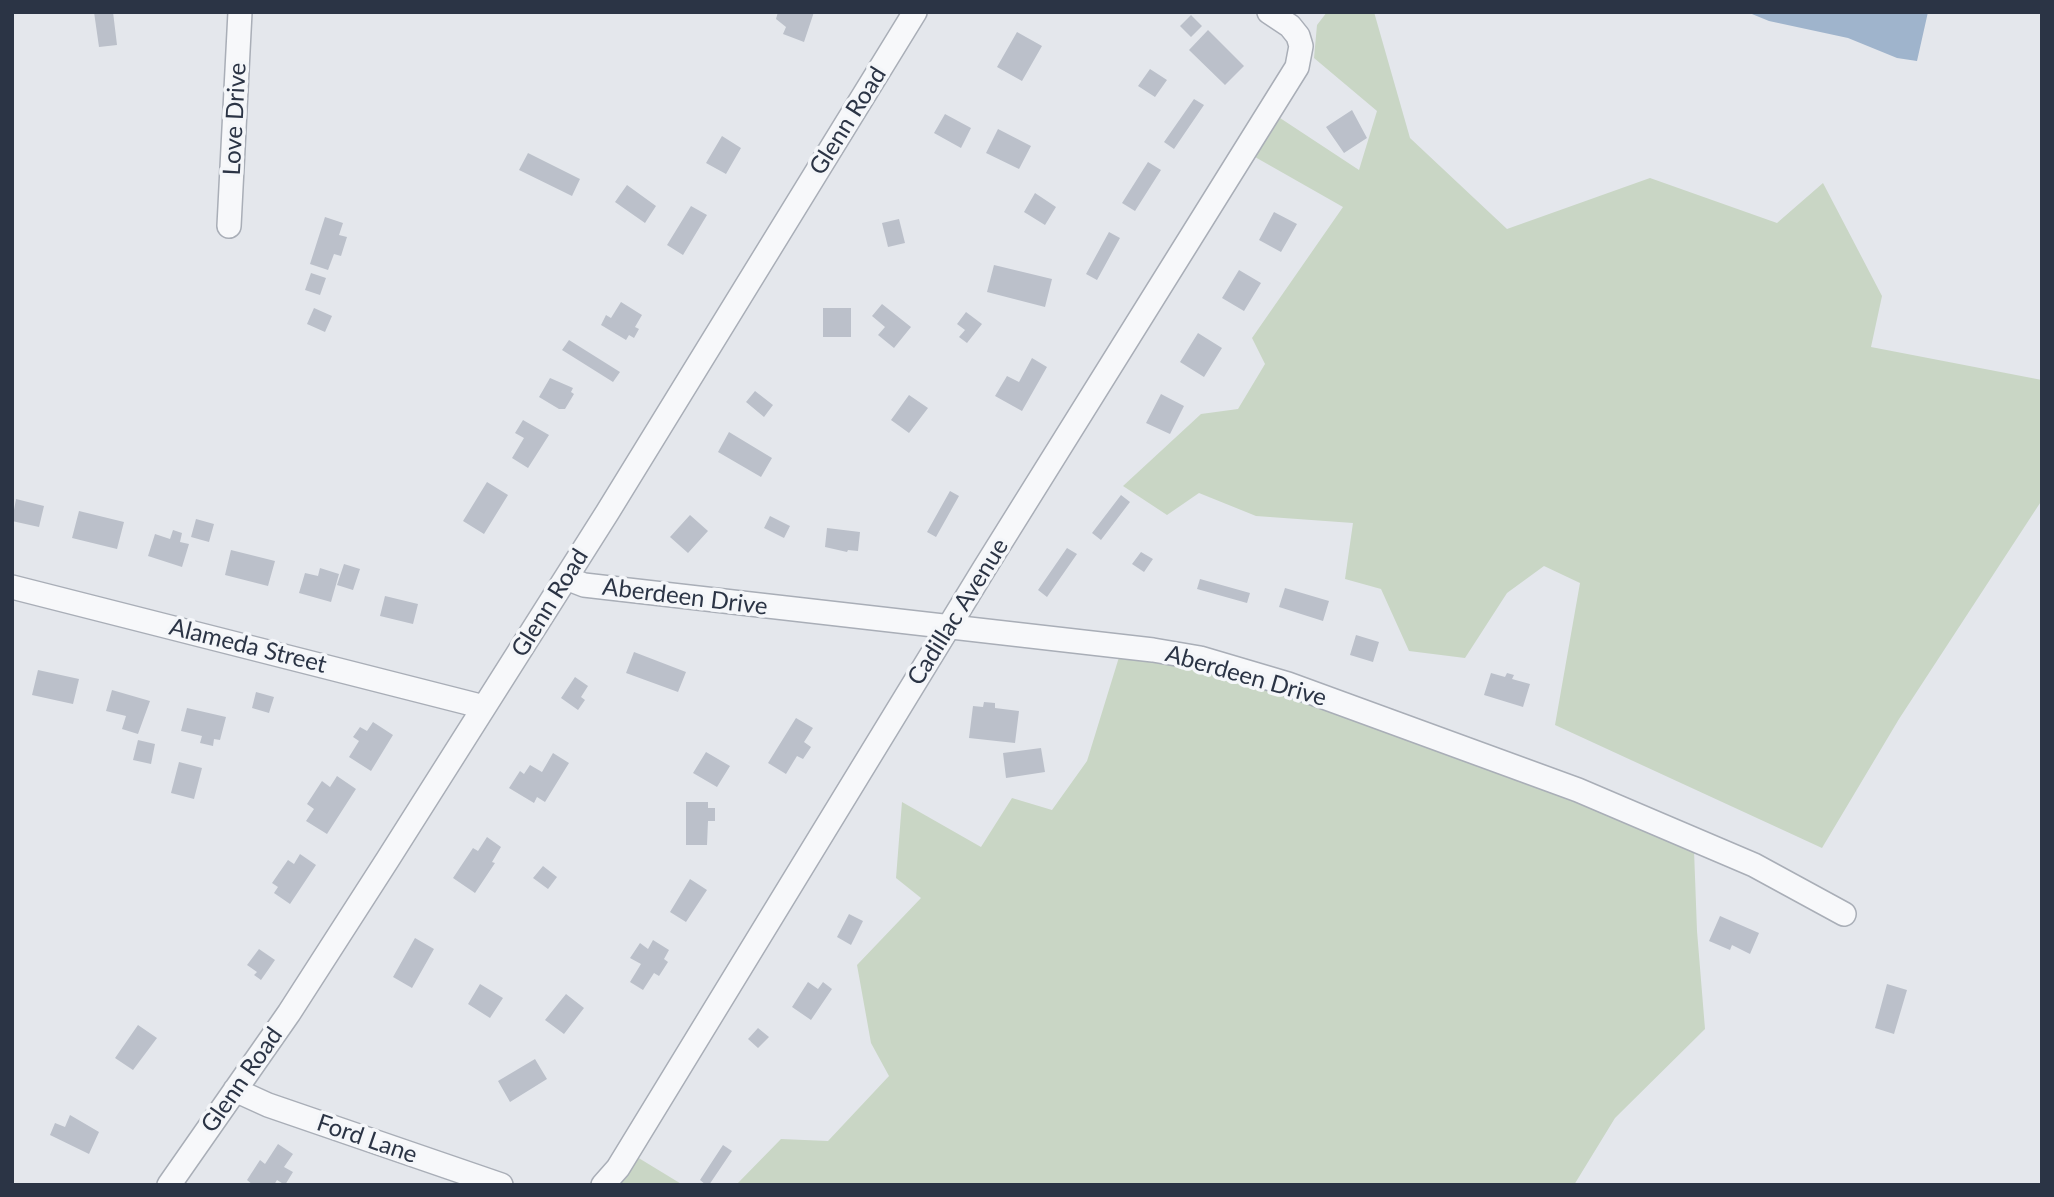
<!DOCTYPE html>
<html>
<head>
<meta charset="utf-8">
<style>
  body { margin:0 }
  #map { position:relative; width:2054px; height:1197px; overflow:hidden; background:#e4e7ec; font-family:Lato,sans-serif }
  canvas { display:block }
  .frame { position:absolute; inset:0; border:14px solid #2b3445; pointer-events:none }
</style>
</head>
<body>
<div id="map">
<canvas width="2054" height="1197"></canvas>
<div class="frame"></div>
</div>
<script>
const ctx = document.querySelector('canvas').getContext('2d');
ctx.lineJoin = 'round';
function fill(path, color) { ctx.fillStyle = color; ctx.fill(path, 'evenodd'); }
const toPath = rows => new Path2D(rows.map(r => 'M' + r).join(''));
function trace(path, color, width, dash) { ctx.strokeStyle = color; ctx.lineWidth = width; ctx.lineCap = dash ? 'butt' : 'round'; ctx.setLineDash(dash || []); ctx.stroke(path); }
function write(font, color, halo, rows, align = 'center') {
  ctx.font = font + ' Lato,sans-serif'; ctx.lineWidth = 7; ctx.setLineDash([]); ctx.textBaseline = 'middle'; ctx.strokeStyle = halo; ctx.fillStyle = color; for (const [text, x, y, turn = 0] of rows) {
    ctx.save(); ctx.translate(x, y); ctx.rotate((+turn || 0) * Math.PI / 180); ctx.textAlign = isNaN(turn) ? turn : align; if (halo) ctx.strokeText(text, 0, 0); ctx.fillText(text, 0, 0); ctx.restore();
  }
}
const green = toPath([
  [1327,12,1374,12,1410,138,1507,229,1650,178,1777,223,1823,183,1882,296,1871,347,2042,380,2042,500,1899,719,1822,848,1555,725,1580,583,1544,566,1507,593,1465,658,1409,651,1381,589,1345,579,1353,523,1256,516,1199,493,1167,515,1123,486,1201,414,1238,409,1265,364,1252,338,1343,207,1255,157,1280,118,1359,170,1377,111,1314,58,1317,25],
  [1120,654,1242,678,1576,800,1694,850,1697,931,1705,1029,1615,1118,1574,1185,736,1185,781,1139,828,1141,889,1076,871,1043,857,965,921,898,896,878,902,802,981,847,1012,798,1052,810,1087,761],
  [637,1157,683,1185,615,1185]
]);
const water = toPath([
  [1747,12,1928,12,1917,61,1897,58,1848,38,1769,21]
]);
const building = toPath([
  [94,12,113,12,117,45,99,47],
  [778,12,814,12,804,42,783,34,786,27,776,19],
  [1191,15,1202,26,1191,37,1180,26],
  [1208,30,1244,66,1225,85,1189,50],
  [1017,32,1042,46,1022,81,997,67],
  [1150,69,1167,80,1155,97,1138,86],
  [1194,99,1204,105,1174,149,1164,142],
  [1352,110,1367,138,1344,153,1326,127],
  [945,114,971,128,961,148,934,133],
  [998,129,1031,146,1019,169,986,153],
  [722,136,741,148,726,174,706,163],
  [528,153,580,179,572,196,519,170],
  [1148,162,1161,170,1135,211,1122,203],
  [627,185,656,206,645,223,615,202],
  [1035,193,1056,207,1045,225,1024,212],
  [691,206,707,215,683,255,667,245],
  [1274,212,1297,224,1281,252,1259,240],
  [325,217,343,223,339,235,347,237,341,256,334,254,328,270,310,264],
  [899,219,905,243,888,247,882,223],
  [1109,232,1120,238,1097,280,1086,274],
  [994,265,1052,279,1045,307,987,292],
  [1239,270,1261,283,1244,311,1222,298],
  [311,273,326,278,320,295,305,290],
  [621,302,642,315,635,327,639,329,634,338,629,335,626,340,601,325,606,315,611,318],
  [882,304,911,327,894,348,878,335,885,327,872,316],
  [314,308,332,316,325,332,307,324],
  [823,308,851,308,851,337,823,337],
  [966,312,982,324,967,343,959,337,965,330,957,324],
  [1198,333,1222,348,1204,377,1180,362],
  [569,340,620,372,613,382,562,350],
  [1032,358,1047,367,1022,411,995,396,1007,376,1019,382],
  [550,378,573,388,571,392,574,394,565,409,559,409,539,397],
  [755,391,773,405,764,417,746,402],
  [1161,394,1184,406,1170,434,1146,423],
  [909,395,928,408,909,433,891,420],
  [523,420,549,435,528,468,512,458,524,438,515,433],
  [729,432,772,458,761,477,718,452],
  [487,482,508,495,484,534,463,521],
  [950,491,959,496,936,537,927,532],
  [1121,495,1130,502,1101,540,1092,533],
  [16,499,44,506,39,527,12,521],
  [79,511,124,522,117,549,72,538],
  [690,515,708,531,688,553,670,537],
  [770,516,790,526,784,538,764,528],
  [196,519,214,524,209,542,191,537],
  [827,528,860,532,858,551,848,550,847,552,825,547],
  [173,530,182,533,180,542,189,544,182,567,148,556,155,534,170,539],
  [1067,548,1077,554,1047,597,1038,590],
  [231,550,275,561,268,586,225,575],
  [1141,552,1153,559,1144,572,1132,564],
  [344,564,360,569,353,590,337,585],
  [320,568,339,574,331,602,299,593,305,573,318,576],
  [1200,579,1250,593,1247,603,1197,589],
  [1285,588,1329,601,1323,621,1279,607],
  [385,596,418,604,413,624,380,616],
  [1356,635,1379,642,1373,662,1350,655],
  [634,652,686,672,678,692,626,673],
  [38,670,79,679,73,704,32,695],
  [1491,673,1505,677,1507,673,1514,675,1512,679,1530,684,1523,707,1484,695],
  [575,677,588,686,581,697,585,700,578,710,561,698],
  [112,690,150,701,138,734,122,729,126,716,106,711],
  [256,692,274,697,269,713,252,708],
  [984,702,995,703,995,708,1019,711,1015,743,969,738,973,706,983,707],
  [187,708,226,717,220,740,214,739,213,746,200,743,202,736,181,731],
  [796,718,813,728,804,742,811,747,803,759,797,756,786,774,768,763],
  [373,722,393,735,371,771,349,757,359,741,353,737,360,727,367,731],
  [138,740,155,744,151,764,133,760],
  [1041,748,1045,772,1006,778,1003,753],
  [706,752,730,766,717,787,693,773],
  [553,753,569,763,545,802,537,797,534,803,509,788,520,771,524,774,530,765,542,772],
  [179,762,202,768,194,799,171,793],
  [337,776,356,789,327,834,306,821,314,809,307,804,322,781,330,787],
  [686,802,708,802,708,808,715,808,715,821,708,821,707,845,686,845],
  [487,837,501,847,492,862,495,863,475,893,453,878,473,848,478,851],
  [300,854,316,865,290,904,274,893,278,887,272,883,288,860,294,864],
  [543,866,557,877,548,889,533,878],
  [690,879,707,890,686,922,670,912],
  [849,914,863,921,851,945,837,937],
  [1720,916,1759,933,1750,954,1732,945,1730,950,1709,941],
  [415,938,434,949,412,988,393,977],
  [653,940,669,950,664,959,668,962,659,976,654,973,643,990,630,982,641,964,630,958,640,943,648,949],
  [259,949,275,960,261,980,254,975,257,972,247,965],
  [808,982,818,989,823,982,832,989,811,1020,792,1007],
  [480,984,503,998,490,1018,468,1004],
  [1887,984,1907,990,1894,1034,1875,1028],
  [566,994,584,1008,564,1034,545,1020],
  [138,1025,157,1038,133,1070,115,1058],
  [758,1028,769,1037,758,1048,748,1039],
  [535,1059,547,1079,510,1102,498,1081],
  [70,1115,99,1132,89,1154,50,1135,55,1123,65,1127],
  [278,1144,293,1154,284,1167,293,1172,285,1185,277,1180,274,1185,253,1185,247,1180,260,1160,265,1164],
  [723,1145,732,1151,709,1185,706,1185,700,1180]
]);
const minor = toPath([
  [229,226,240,12],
  [566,578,584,585,1153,650,1200,658,1288,684,1578,790,1754,865,1844,914],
  [12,587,484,707],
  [235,1090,268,1105,501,1185],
  [169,1185,289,1013,388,859,607,513,915,12],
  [603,1185,618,1168,984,569,1297,67,1301,46,1298,36,1290,26,1269,12]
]);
const streetNames = [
  ["Love Drive",235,119,-87],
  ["Glenn Road",848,121,-58],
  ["Aberdeen Drive",685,597,7],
  ["Glenn Road",550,603,-58],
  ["Cadillac Avenue",958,612,-58],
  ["Alameda Street",248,646,14],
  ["Aberdeen Drive",1246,676,16],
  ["Glenn Road",242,1080,-55],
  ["Ford Lane",367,1139,19]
];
fill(green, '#c9d6c5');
fill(water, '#9fb4cc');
fill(building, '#bbc0ca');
trace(minor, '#a9aeb7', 26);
trace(minor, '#f7f8fa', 23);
write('24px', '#2b3445', '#f4f6f9', streetNames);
</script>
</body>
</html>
